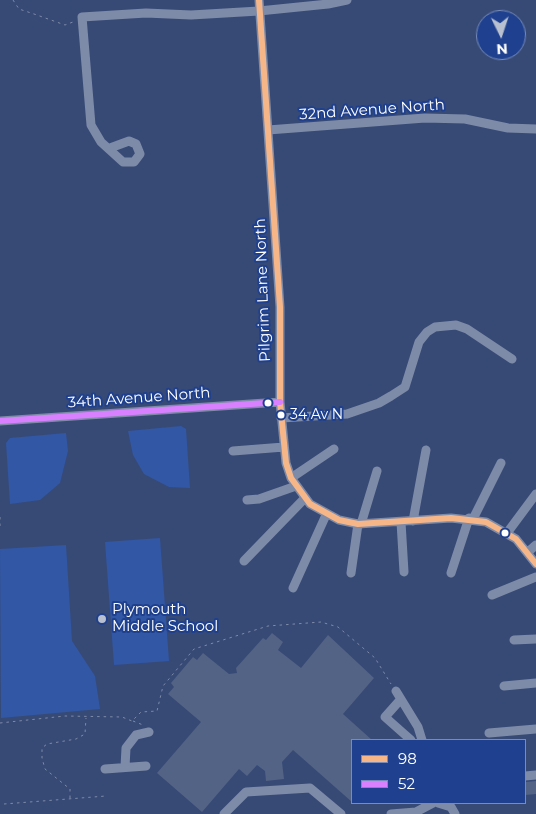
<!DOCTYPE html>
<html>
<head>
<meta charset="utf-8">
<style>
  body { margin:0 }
  #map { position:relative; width:536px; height:814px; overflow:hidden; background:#374a75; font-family:Montserrat,sans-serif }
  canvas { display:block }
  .legend { position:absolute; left:351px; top:739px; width:175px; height:65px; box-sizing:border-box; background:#1e408e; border:1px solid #788cbb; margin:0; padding:6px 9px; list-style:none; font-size:15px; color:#fff }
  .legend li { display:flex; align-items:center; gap:10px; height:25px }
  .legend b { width:25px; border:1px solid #788cbb }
  .north { position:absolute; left:476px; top:10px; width:50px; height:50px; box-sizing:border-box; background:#1e408e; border:1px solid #788cbb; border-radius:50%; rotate:176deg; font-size:14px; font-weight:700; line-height:20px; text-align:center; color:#fff }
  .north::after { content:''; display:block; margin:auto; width:18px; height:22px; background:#b9c0cf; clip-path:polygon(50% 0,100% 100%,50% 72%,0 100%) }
</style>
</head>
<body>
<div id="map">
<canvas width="536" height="814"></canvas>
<ul class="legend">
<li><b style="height:6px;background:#f7b688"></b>98</li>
<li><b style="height:6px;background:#d880ff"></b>52</li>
</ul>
<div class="north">N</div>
</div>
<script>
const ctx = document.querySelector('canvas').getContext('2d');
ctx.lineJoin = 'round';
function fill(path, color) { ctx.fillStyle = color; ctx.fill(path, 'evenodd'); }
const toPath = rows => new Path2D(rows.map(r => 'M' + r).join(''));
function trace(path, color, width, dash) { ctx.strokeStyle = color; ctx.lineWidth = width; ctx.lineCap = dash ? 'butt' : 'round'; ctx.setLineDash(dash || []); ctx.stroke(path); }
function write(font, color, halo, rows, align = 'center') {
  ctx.font = font + ' Montserrat,sans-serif'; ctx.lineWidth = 4; ctx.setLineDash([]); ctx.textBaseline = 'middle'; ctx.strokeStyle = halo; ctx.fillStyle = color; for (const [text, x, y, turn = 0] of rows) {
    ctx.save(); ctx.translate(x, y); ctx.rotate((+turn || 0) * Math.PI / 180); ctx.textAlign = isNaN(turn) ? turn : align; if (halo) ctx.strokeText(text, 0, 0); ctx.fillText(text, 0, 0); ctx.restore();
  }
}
const green = toPath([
  [181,426,186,429,190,488,169,487,144,474,133,455,128,431],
  [66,433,68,451,60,483,40,500,10,504,6,443,10,438],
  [160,538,169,661,114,665,105,542],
  [66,545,72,641,95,676,100,709,1,718,0,549]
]);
const building = toPath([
  [272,633,283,642,278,650,301,668,328,635,374,678,343,714,372,740,352,740,352,802,293,750,282,762,284,779,266,781,265,771,257,765,247,776,239,769,202,812,157,773,201,722,168,694,174,687,171,683,193,657,197,660,203,653,229,674,237,673,236,668,263,638,266,640],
  [536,781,536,794,525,795,526,782]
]);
const path = toPath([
  [13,0,19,9,34,14,65,25,73,22],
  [0,517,0,529],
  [133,721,143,725],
  [0,723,65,716,122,717,132,721,141,712,157,711,163,686,194,649,268,626,321,622,338,627,375,658,391,684],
  [70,798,70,789,45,769,42,758,42,748,47,744,76,739,85,734,86,718],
  [4,804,106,796]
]);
const minor = toPath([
  [259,0,280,307,280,402,286,463,291,478,310,504,339,520,358,524,451,518,486,522,516,539,536,564],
  [268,130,425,118,465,119,508,128,536,129],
  [110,148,129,141,136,144,140,154,134,162,123,162,101,142,91,125,82,17,146,13,191,15,259,11,328,4,347,0],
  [281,418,347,414,379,403,391,396,405,387,419,342,427,332,435,327,456,325,467,329,512,359],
  [0,421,280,402],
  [233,451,284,447],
  [291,478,334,449],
  [247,500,259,499,296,486],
  [473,519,501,463],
  [413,521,426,450],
  [401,522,404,572],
  [361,524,377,471],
  [507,533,536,494],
  [528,552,536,545],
  [244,561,305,498],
  [351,573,358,524],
  [451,573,469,518],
  [293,588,326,515],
  [492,595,536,577],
  [514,640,536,639],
  [504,686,536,683],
  [396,691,418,727,422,740],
  [401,699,385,717,411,740],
  [489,733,536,729],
  [125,767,126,748,136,735,149,732],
  [105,769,146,766],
  [525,776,536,775],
  [438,803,451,807,455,814],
  [224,814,246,792,310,788,341,814],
  [391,814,416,812,433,803]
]);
const bus1 = toPath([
  [259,0,280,307,280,402,286,463,291,478,310,504,339,520,358,524,451,518,486,522,516,539,536,564]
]);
const bus2 = toPath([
  [0,421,280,402]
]);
const markers = [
  [268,403,4.5,"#fff"],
  [281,415,4.5,"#fff"],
  [505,533,4.5,"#fff"],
  [102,619,5,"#b9c0cf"]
];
const busNames = [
  ["34 Av N",290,415]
];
const streetNames = [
  ["32nd Avenue North",372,110,-4],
  ["Pilgrim Lane North",263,290,-92],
  ["34th Avenue North",139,398,-4]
];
const poiNames = [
  ["Plymouth",112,610],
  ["Middle School",112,627]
];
fill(green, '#3257a5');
fill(building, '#536385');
trace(path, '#7e8ba8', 1, [2.5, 4]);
trace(minor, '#7e8ba8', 9);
trace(bus1, '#f7b688', 6);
trace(bus2, '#d880ff', 6);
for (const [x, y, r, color] of markers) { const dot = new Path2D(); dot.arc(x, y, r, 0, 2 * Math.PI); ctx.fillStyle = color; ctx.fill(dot); trace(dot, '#1e408e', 2); }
write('14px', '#fff', '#1e408e', busNames, 'left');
write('15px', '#fff', '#1e408e', streetNames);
write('15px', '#fff', '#1e408e', poiNames, 'left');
</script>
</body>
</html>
